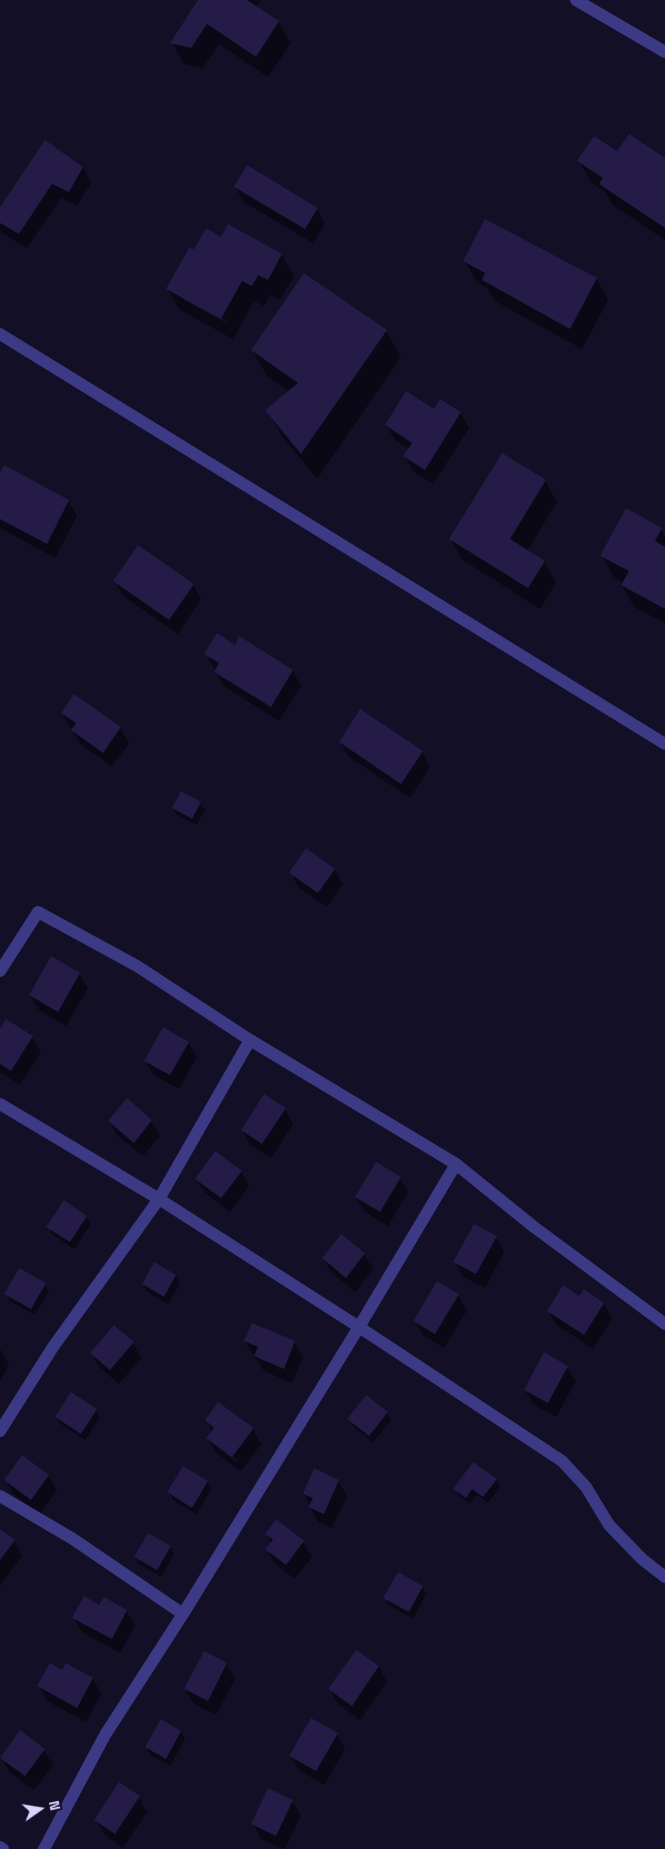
<!DOCTYPE html>
<html>
<head>
<meta charset="utf-8">
<style>
  body { margin:0 }
  #map { position:relative; width:665px; height:1849px; overflow:hidden; background:#130f26; font-family:"Space Grotesk",sans-serif }
  canvas { display:block }
  .north { position:absolute; left:15px; top:1784px; width:50px; height:50px; -webkit-text-stroke:4px #130f26; paint-order:stroke; rotate:77deg; font-size:14px; font-weight:700; line-height:20px; text-align:center; color:#d9d4ff }
  .north::after { content:''; display:block; margin:auto; width:18px; height:22px; background:#d9d4ff; clip-path:polygon(50% 0,100% 100%,50% 72%,0 100%) }
</style>
</head>
<body>
<div id="map">
<canvas width="665" height="1849"></canvas>
<div class="north">N</div>
</div>
<script>
const ctx = document.querySelector('canvas').getContext('2d');
ctx.lineJoin = 'round';
function fill(path, color) { ctx.fillStyle = color; ctx.fill(path, 'evenodd'); }
const toPath = rows => new Path2D(rows.map(r => 'M' + r).join(''));
function trace(path, color, width, dash) { ctx.strokeStyle = color; ctx.lineWidth = width; ctx.lineCap = dash ? 'butt' : 'round'; ctx.setLineDash(dash || []); ctx.stroke(path); }
const shadow = toPath([
  [200,0,261,0,256,7,278,22,291,43,268,77,219,44,203,68,184,64,172,43],
  [617,153,665,160,665,240,613,205,605,192,591,182,579,161],
  [83,168,91,183,77,206,61,198,27,248,2,233,0,229,0,209],
  [235,187,317,209,325,224,313,243,244,202],
  [222,239,282,255,294,276,280,300,270,295,264,306,254,301,233,339,180,310,167,289,195,251],
  [184,297,227,321,226,323,184,300],
  [465,261,596,278,608,300,582,349,495,301,487,288,477,282],
  [386,331,401,357,317,479,282,436,267,410,289,392,267,376,252,350],
  [434,410,460,413,469,428,433,484,413,471,405,456,409,449,395,440,386,425],
  [0,476,68,501,77,516,55,558,0,528],
  [545,481,557,502,527,551,544,561,556,583,540,609,463,560,450,539],
  [661,529,665,536,665,623,634,607,622,585,624,583,614,577,602,556],
  [115,581,193,585,201,599,178,634,123,596],
  [240,638,293,671,301,686,279,721,224,686,206,654,235,646],
  [74,696,120,728,129,743,112,766,81,745,62,713],
  [340,742,422,752,430,767,410,798,349,757],
  [200,803,205,810,196,825,177,815,173,808],
  [307,850,335,870,343,884,327,907,299,888,291,873],
  [79,974,88,988,66,1026,39,1010,30,995],
  [7,1021,32,1037,41,1052,20,1085,0,1072,0,1032],
  [188,1042,197,1057,179,1089,154,1075,145,1061],
  [127,1100,151,1121,160,1136,143,1156,118,1136,109,1121],
  [285,1109,293,1124,271,1158,251,1145,242,1130],
  [241,1171,249,1186,230,1212,205,1193,196,1179],
  [400,1178,408,1192,388,1226,365,1212,356,1197],
  [64,1202,86,1217,91,1224,74,1249,52,1234,48,1227],
  [341,1235,364,1254,373,1269,355,1292,332,1273,323,1258],
  [496,1237,504,1252,485,1288,463,1277,455,1262],
  [154,1264,176,1276,180,1284,168,1304,147,1292,143,1284],
  [45,1284,49,1291,35,1315,10,1301,6,1294],
  [584,1291,604,1304,612,1319,593,1349,557,1325,548,1311,580,1298],
  [458,1295,467,1310,444,1348,423,1335,414,1321],
  [252,1325,294,1342,303,1357,292,1383,264,1371,254,1356,245,1341],
  [133,1343,141,1358,119,1384,100,1368,91,1353],
  [0,1349,9,1365,0,1380],
  [567,1367,576,1381,556,1417,534,1405,525,1390],
  [96,1410,100,1417,85,1440,61,1424,56,1417],
  [387,1413,391,1420,373,1443,353,1426,349,1419],
  [206,1420,253,1429,261,1444,241,1471,216,1453,208,1438,213,1432],
  [218,1445,238,1460,236,1462,218,1448],
  [23,1457,48,1476,57,1491,40,1514,14,1495,6,1480],
  [496,1480,500,1487,488,1503,477,1495,470,1504,459,1496,455,1489],
  [338,1481,347,1496,332,1528,318,1522,304,1494],
  [207,1482,211,1490,196,1514,173,1500,169,1492],
  [276,1521,303,1542,312,1557,295,1579,275,1564,267,1549,272,1543,266,1534],
  [0,1531,14,1541,22,1556,0,1586],
  [170,1547,174,1554,161,1577,139,1564,135,1557],
  [422,1587,426,1594,413,1619,389,1605,385,1598],
  [126,1611,135,1625,120,1653,82,1632,74,1618],
  [356,1651,379,1667,387,1682,360,1720,338,1704,330,1689],
  [226,1664,235,1679,216,1715,194,1704,185,1689],
  [67,1665,93,1679,101,1694,86,1722,47,1701,39,1686,62,1672],
  [20,1732,44,1750,53,1765,34,1790,10,1772,1,1758],
  [181,1732,185,1739,170,1766,151,1755,146,1747],
  [337,1734,345,1749,324,1785,299,1770,290,1756],
  [139,1797,147,1812,123,1848,104,1834,96,1820],
  [292,1801,301,1815,285,1849,282,1849,261,1839,253,1824]
]);
const building = toPath([
  [198,0,247,0,279,21,256,57,207,24,191,48,170,43],
  [629,134,665,158,665,228,599,184,603,178,577,161,594,136,617,151],
  [45,140,83,167,69,192,52,184,19,234,0,223,0,207],
  [247,165,318,208,305,229,234,187],
  [485,219,597,278,570,329,482,280,485,273,463,261],
  [228,224,282,254,268,280,258,275,252,286,242,281,221,319,166,289,189,248,194,249,206,228,221,237],
  [304,273,387,330,301,454,265,410,298,383,251,350],
  [406,391,434,409,440,399,461,412,425,470,403,456,412,443,385,425],
  [502,453,546,480,510,539,545,561,528,588,449,539],
  [4,465,69,500,47,544,0,519,0,473],
  [626,508,662,528,655,541,665,547,665,609,621,585,629,571,600,556],
  [138,545,194,584,169,620,113,581],
  [217,633,235,645,239,636,293,670,271,707,214,672,219,663,204,654],
  [74,694,121,727,103,753,71,730,76,723,61,713],
  [360,709,423,751,401,784,339,742],
  [181,791,201,802,192,819,172,808],
  [306,848,335,869,318,893,289,873],
  [51,956,80,973,58,1012,29,995],
  [6,1019,33,1036,11,1071,0,1064,0,1029],
  [163,1027,189,1042,170,1075,144,1061],
  [264,1094,286,1108,262,1144,241,1130],
  [127,1098,152,1120,134,1143,108,1121],
  [215,1151,242,1171,221,1198,195,1179],
  [376,1162,401,1177,380,1212,355,1197],
  [64,1200,87,1216,70,1242,46,1227],
  [474,1224,497,1236,476,1274,453,1262],
  [341,1234,365,1253,346,1278,322,1258],
  [154,1262,176,1275,164,1297,142,1284],
  [19,1268,46,1283,31,1309,4,1294],
  [437,1281,459,1294,435,1334,413,1321],
  [563,1285,579,1296,584,1289,604,1303,584,1335,547,1311],
  [252,1323,295,1341,284,1369,254,1356,258,1347,244,1341],
  [114,1325,134,1342,110,1370,90,1353],
  [544,1352,568,1366,548,1403,524,1390],
  [71,1392,97,1409,81,1434,55,1417],
  [366,1395,388,1412,369,1436,347,1419],
  [218,1402,254,1428,232,1457,206,1438,214,1428,205,1420],
  [22,1455,49,1475,31,1500,4,1480],
  [473,1462,497,1479,483,1497,472,1489,466,1498,453,1489],
  [183,1466,208,1481,192,1508,167,1492],
  [314,1468,339,1480,324,1514,308,1507,313,1498,303,1494],
  [276,1519,304,1541,286,1565,265,1549,273,1540,265,1534],
  [0,1529,15,1540,0,1560],
  [148,1533,171,1546,157,1570,134,1557],
  [398,1572,423,1586,409,1612,383,1598],
  [84,1596,99,1605,104,1597,127,1610,112,1639,72,1618],
  [356,1650,379,1666,352,1706,328,1689],
  [204,1651,227,1663,208,1701,184,1689],
  [50,1663,62,1670,66,1663,93,1678,77,1708,37,1686],
  [311,1718,338,1733,316,1771,289,1756],
  [161,1719,181,1731,166,1759,145,1747],
  [20,1730,45,1749,25,1776,0,1758],
  [119,1782,140,1796,115,1834,94,1820],
  [268,1788,293,1800,276,1836,251,1824]
]);
const minor = toPath([
  [576,0,665,52],
  [0,334,665,744],
  [0,971,38,912,137,966,250,1040,456,1164,534,1227,665,1324],
  [0,1104,159,1199,359,1327,562,1461,586,1487,609,1525,642,1559,665,1577],
  [0,1431,53,1347,159,1199,250,1040],
  [0,1496,73,1539,183,1614],
  [0,1847,3,1849],
  [44,1849,105,1735,183,1614,359,1327,456,1164]
]);
fill(shadow, '#0007');
fill(building, '#241b47');
trace(minor, '#3d3a85', 12);
</script>
</body>
</html>
